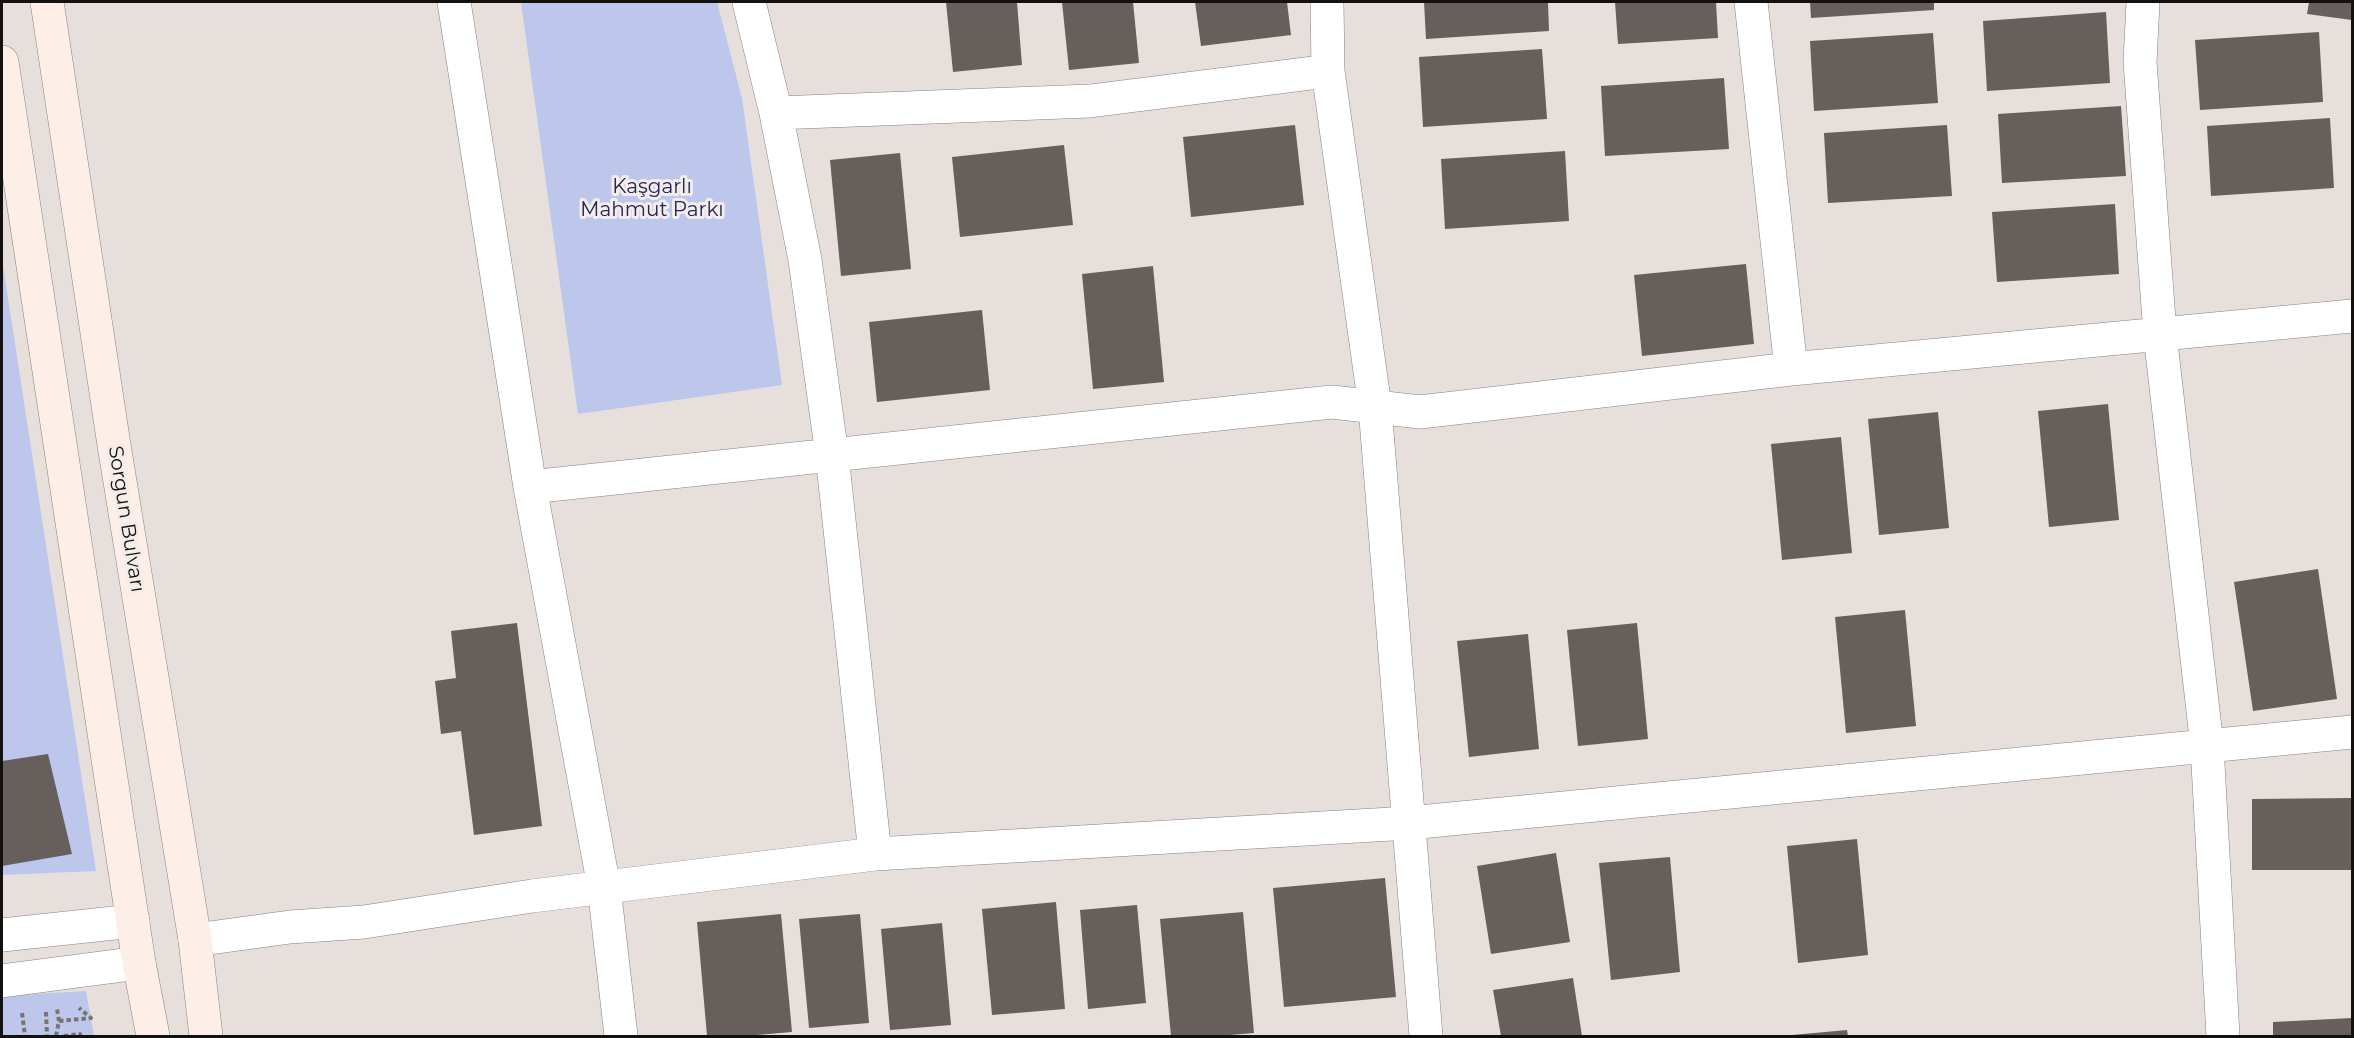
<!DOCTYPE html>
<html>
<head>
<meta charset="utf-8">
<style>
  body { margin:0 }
  #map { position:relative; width:2354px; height:1038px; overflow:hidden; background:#e7dfdc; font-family:Montserrat,sans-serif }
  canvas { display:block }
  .frame { position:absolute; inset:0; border:3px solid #131110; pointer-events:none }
</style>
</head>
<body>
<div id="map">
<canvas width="2354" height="1038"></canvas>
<div class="frame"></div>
</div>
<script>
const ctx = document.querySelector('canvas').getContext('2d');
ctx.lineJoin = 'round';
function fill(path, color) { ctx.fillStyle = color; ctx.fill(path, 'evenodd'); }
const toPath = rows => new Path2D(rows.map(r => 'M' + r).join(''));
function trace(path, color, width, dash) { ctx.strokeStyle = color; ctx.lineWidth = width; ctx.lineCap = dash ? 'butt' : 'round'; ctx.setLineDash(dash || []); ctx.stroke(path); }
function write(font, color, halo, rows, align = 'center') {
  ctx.font = font + ' Montserrat,sans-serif'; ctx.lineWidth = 6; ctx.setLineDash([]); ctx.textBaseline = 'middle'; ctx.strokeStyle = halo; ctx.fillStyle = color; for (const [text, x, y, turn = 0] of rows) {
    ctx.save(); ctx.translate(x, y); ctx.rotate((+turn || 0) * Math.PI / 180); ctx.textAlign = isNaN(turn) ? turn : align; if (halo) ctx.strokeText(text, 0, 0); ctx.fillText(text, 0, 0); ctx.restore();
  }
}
const green = toPath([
  [521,2,717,2,742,98,782,385,578,414],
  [2,259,96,871,2,875],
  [86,991,94,1036,2,1036,2,996]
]);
const building = toPath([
  [946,2,1017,2,1022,65,953,72],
  [1062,2,1133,2,1139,63,1069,70],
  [1195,2,1287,2,1291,35,1201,46],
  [1424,2,1548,2,1549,31,1426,39],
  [1615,2,1716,2,1718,38,1618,44],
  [1810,2,1934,2,1934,10,1811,18],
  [2309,2,2352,2,2352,20,2307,14],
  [2106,12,2110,83,1987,91,1983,21],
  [2319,32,2323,102,2200,110,2195,40],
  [1933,33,1938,103,1814,111,1810,41],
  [1542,49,1547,119,1423,127,1419,57],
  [1724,78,1729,149,1605,156,1601,86],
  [2121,106,2126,176,2002,183,1998,114],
  [2330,118,2334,188,2211,196,2207,126],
  [1295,125,1304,205,1191,217,1183,137],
  [1947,125,1952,196,1828,203,1824,133],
  [1064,145,1073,225,960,237,952,157],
  [1565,151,1569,221,1445,229,1441,159],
  [900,153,911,269,841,276,830,160],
  [2115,204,2119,274,1997,282,1992,212],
  [1746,264,1754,344,1642,356,1634,275],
  [1153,266,1164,382,1093,389,1082,274],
  [982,310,990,390,877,402,869,322],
  [2108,404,2119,520,2049,527,2038,411],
  [1938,412,1949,528,1879,535,1868,419],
  [1841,437,1852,553,1782,560,1771,444],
  [2318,569,2337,699,2253,711,2234,582],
  [1905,610,1916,726,1846,733,1835,617],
  [517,623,542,826,474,835,461,731,441,734,435,681,456,678,451,631],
  [1637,623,1648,739,1578,746,1567,630],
  [1528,634,1539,749,1469,757,1457,641],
  [48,754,72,854,2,866,2,761],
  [2352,798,2352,870,2252,870,2252,799],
  [1857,839,1868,955,1798,963,1787,846],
  [1556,853,1570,942,1491,954,1477,866],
  [1670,857,1680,972,1611,980,1599,863],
  [1385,878,1396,997,1284,1007,1273,888],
  [1056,902,1065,1009,992,1015,982,909],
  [1137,905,1146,1003,1088,1009,1080,910],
  [1243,912,1254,1033,1218,1036,1171,1036,1160,919],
  [781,914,792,1032,745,1036,707,1036,697,922],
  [860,914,869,1023,809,1028,799,919],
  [942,923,951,1025,890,1030,881,929],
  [1573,978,1582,1036,1501,1036,1493,990],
  [2352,1018,2352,1036,2273,1036,2273,1022],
  [1847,1030,1848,1036,1792,1036,1792,1035]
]);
const path = toPath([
  [46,1012,47,1036],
  [22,1013,25,1036],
  [59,1021,91,1018,79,1008],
  [56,1036,59,1021,57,1009],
  [64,1036,80,1034,80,1036]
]);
const minor = toPath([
  [454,2,530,487,604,887,621,1036],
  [749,2,776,113,805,260,832,455,875,854],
  [1327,2,1328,71,1375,407,1426,1036],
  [1751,2,1791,369],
  [2143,2,2140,62,2160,334,2207,746,2223,1036],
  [776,113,1090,101,1328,71],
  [530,487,1332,402,1420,412,1791,369,2352,316],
  [2,935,133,921],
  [195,940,290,927,364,922,532,896,875,854,1409,823,2352,732],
  [2,981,139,963]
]);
const secondary = toPath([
  [47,2,114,445,195,940,206,1036],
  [2,62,139,963,153,1036]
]);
const parkNames = [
  ["Kaşgarlı",652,187],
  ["Mahmut Parkı",652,210]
];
const streetNames = [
  ["Sorgun Bulvarı",126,519,81]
];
fill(green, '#bdc6eb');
fill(building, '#665f5c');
trace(minor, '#88817e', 34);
trace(secondary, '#88817e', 34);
trace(path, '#787371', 4, [4.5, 3]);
trace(minor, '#fff', 33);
trace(secondary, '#feeee8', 33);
write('20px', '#21265c', '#f4ece9', parkNames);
write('20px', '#131110', '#f4ece9', streetNames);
</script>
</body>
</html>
